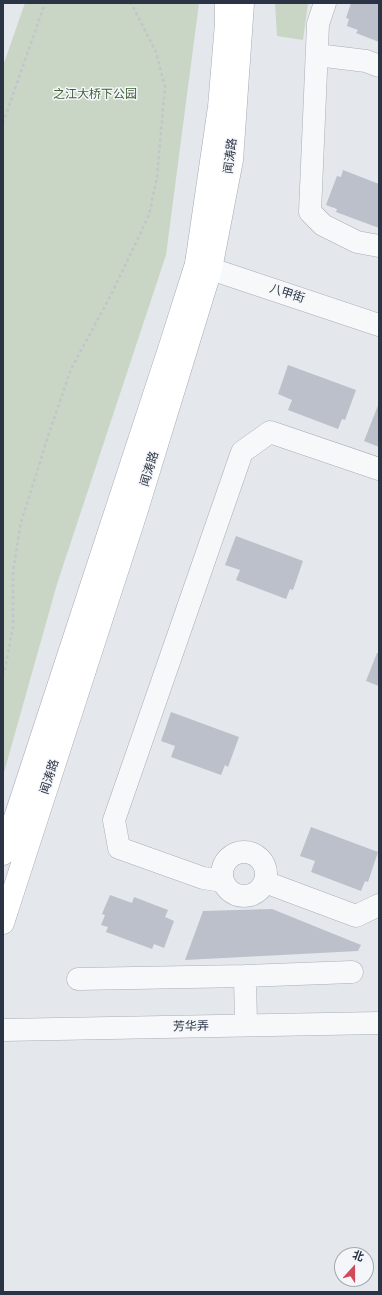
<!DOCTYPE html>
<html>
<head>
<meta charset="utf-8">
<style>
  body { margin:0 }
  #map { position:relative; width:382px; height:1295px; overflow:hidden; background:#e4e7ec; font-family:"Varela Round","Noto Sans SC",sans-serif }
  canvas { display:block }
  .frame { position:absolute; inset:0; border:4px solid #2b3445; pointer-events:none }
  .north { position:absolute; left:334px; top:1247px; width:40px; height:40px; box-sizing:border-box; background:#f4f6f9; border:1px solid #a4a8b1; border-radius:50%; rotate:21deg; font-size:11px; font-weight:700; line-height:16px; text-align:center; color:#2b3445 }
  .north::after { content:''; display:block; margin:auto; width:14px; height:18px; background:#d1495b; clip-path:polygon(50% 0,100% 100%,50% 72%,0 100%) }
</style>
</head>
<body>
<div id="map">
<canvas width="382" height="1295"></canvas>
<div class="frame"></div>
<div class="north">北</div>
</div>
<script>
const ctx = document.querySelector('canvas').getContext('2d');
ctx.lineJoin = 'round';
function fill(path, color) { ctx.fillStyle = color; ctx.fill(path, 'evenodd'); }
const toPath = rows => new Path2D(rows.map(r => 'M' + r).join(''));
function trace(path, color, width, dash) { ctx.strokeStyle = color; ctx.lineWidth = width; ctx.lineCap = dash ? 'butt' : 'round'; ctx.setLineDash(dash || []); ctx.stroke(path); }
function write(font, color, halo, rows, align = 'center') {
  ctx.font = font + ' "Varela Round","Noto Sans SC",sans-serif'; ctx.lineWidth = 3; ctx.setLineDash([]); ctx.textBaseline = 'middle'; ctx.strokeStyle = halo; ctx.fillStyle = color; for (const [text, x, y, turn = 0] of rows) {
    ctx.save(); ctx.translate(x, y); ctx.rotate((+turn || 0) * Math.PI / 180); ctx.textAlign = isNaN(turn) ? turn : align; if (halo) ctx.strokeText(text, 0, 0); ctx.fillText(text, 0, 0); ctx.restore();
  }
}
const green = toPath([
  [25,3,199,3,166,255,57,584,3,776,3,66],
  [275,3,308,3,303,40,277,36]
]);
const building = toPath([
  [351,3,379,3,379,42,356,33,358,30,347,26,349,19,346,18],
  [343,170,379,184,379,228,336,212,337,209,326,205,337,176,341,177],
  [288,365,356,390,345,420,342,419,338,429,288,410,292,400,278,394],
  [379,403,379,447,364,441],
  [236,536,303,561,293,590,290,589,286,599,236,580,240,570,225,565],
  [377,653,379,653,379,686,366,681],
  [171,712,239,737,228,767,225,765,221,775,171,757,175,746,161,741],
  [311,827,378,852,368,882,365,881,361,891,311,872,315,861,300,856],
  [110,895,132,903,134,897,168,910,165,917,174,921,164,948,154,944,152,949,106,932,108,927,101,925,105,915,102,914],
  [272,909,361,945,358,951,185,960,203,911]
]);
const path = toPath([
  [3,123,45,3],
  [3,676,5,669,13,627,13,571,21,522,37,472,47,439,71,369,111,295,149,215,157,177,165,87,156,52,131,3]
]);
const minor = toPath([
  [325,3,318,24,310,212,323,225,357,242,379,246],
  [317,55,366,61,379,66],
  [196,264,379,325],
  '222 874a22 22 0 1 1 44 0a22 22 0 1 1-44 0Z',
  [223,881,203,878,119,848,114,820,242,452,270,432,379,469],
  [265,882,356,916,379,905],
  [245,976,246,1025],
  [78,979,245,976,352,972],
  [3,1030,379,1023]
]);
const major = toPath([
  [3,854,170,346,196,264,219,107,226,24,226,3],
  [3,923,136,513,211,269,232,160,243,3]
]);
const parkNames = [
  ["之江大桥下公园",95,95]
];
const streetNames = [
  ["闻涛路",231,156,-83],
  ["八甲街",287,294,18],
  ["闻涛路",150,469,-73],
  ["闻涛路",50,777,-72],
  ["芳华弄",191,1027,-1]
];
fill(green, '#c9d6c5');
fill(building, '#bbc0ca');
trace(minor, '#a9aeb7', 23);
trace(major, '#a3abb8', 23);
trace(path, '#c2c5cb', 2.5, [3, 3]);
trace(minor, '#f7f8fa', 22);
trace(major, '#fff', 22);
write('12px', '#3f6138', '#f4f6f9', parkNames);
write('12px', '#2b3445', '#f4f6f9', streetNames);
</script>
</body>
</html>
